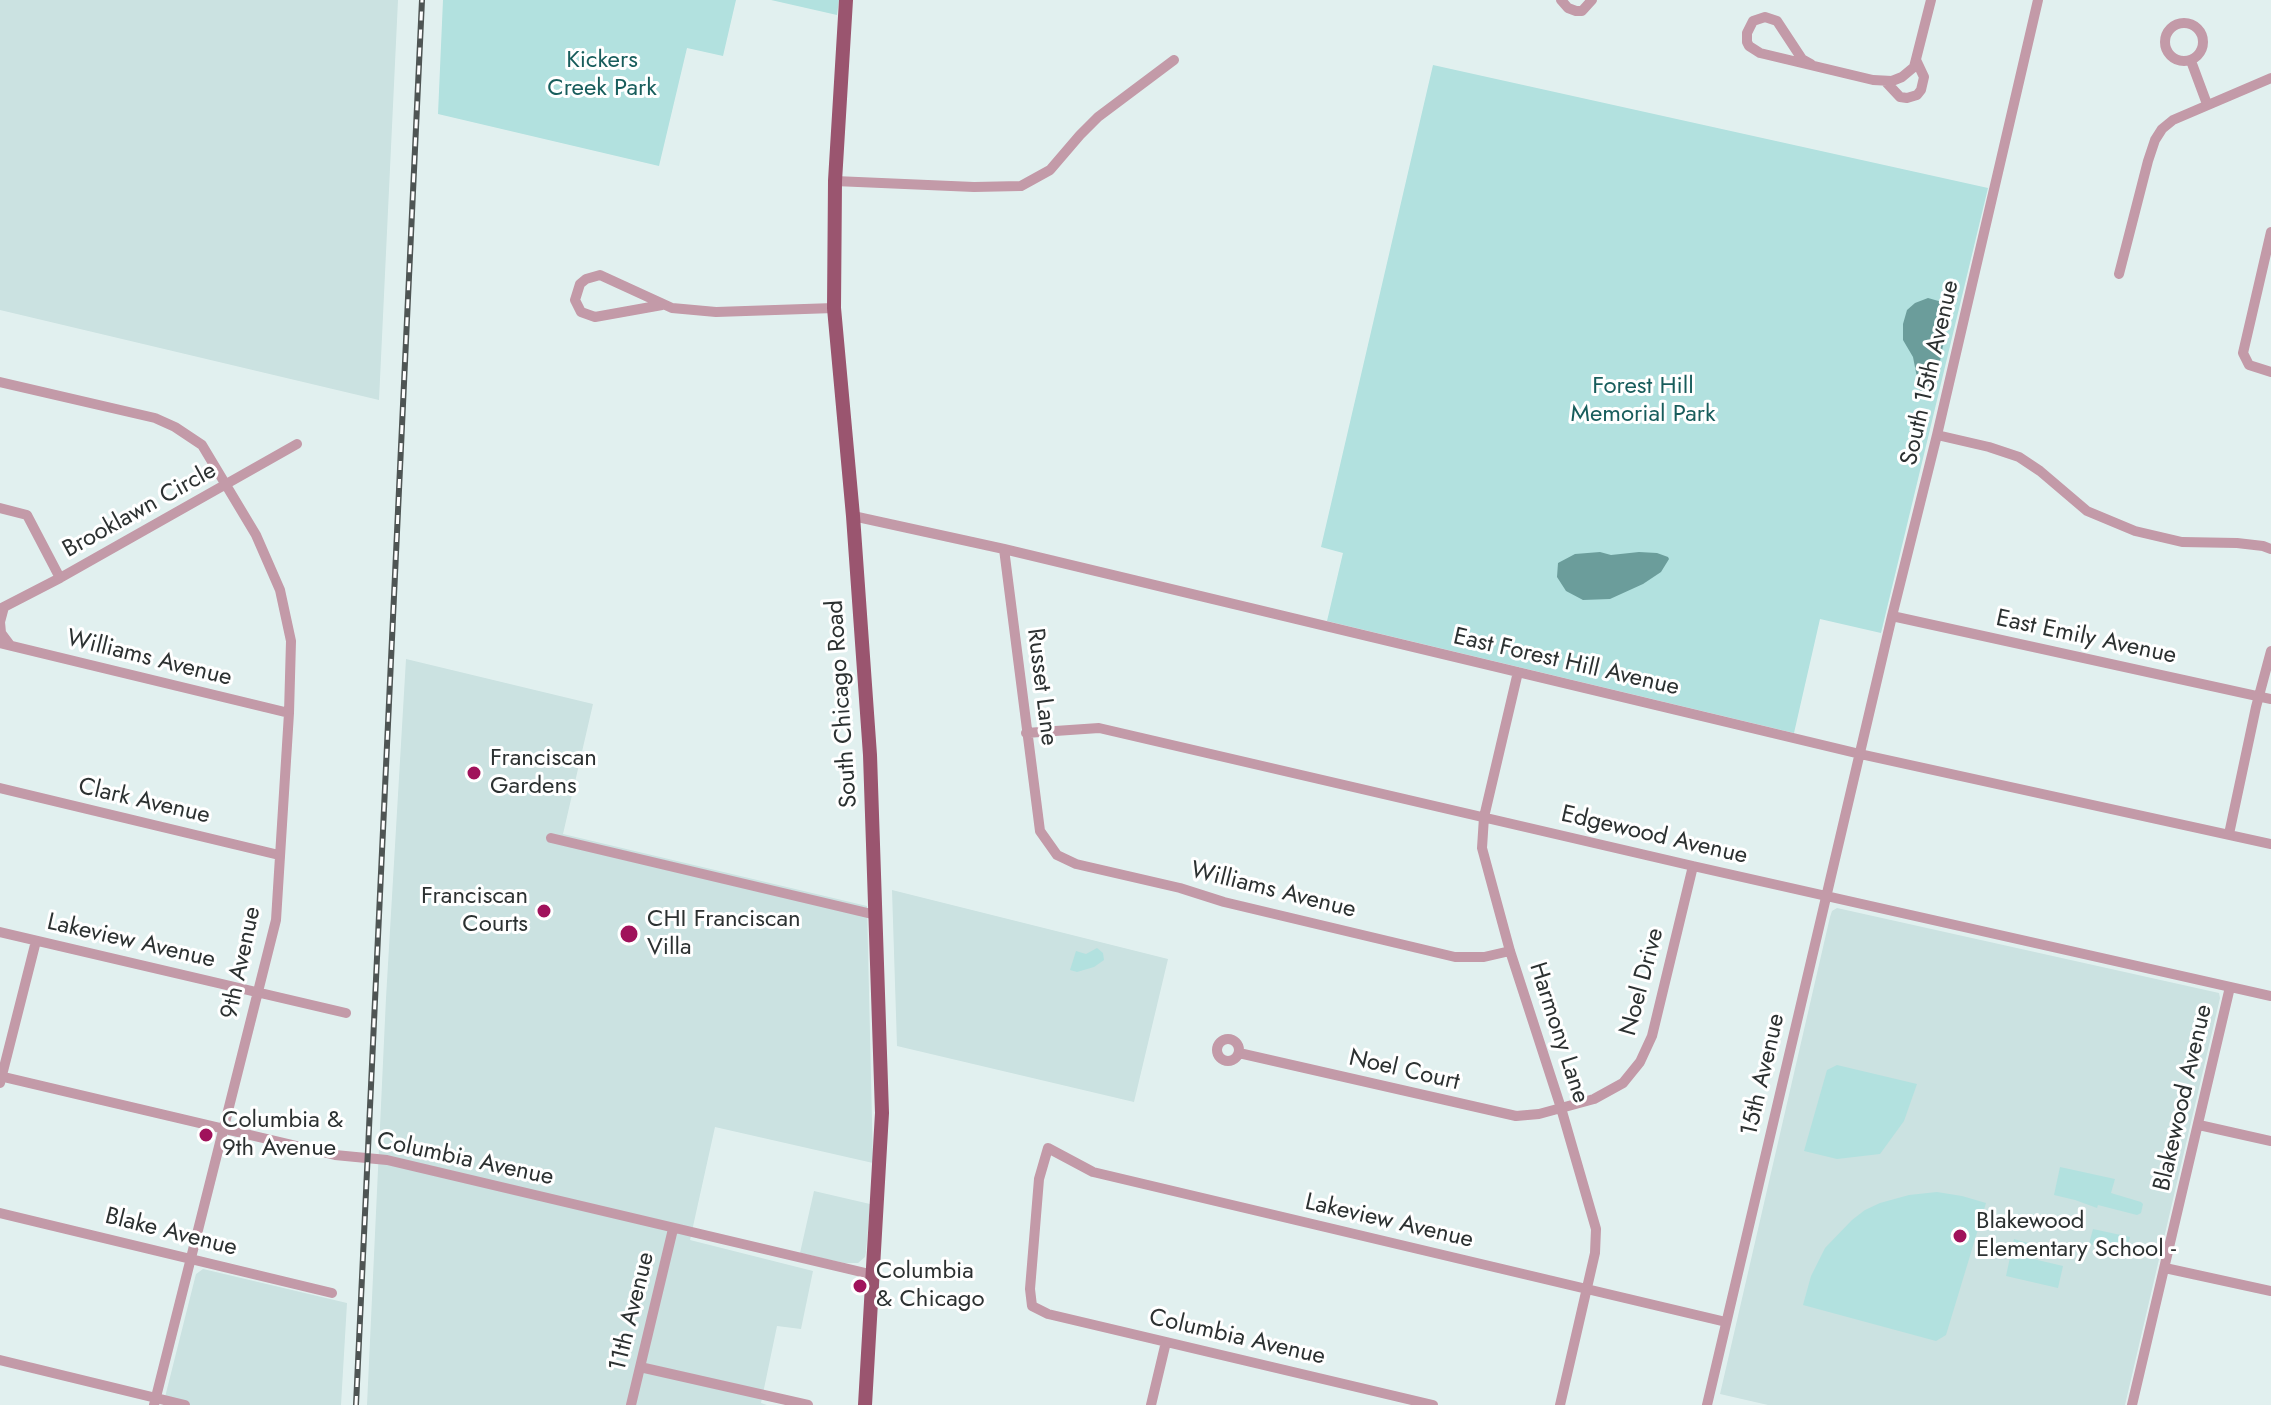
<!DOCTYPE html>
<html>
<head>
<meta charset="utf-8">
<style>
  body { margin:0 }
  canvas { display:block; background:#e1f0ef }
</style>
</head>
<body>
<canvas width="2271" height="1405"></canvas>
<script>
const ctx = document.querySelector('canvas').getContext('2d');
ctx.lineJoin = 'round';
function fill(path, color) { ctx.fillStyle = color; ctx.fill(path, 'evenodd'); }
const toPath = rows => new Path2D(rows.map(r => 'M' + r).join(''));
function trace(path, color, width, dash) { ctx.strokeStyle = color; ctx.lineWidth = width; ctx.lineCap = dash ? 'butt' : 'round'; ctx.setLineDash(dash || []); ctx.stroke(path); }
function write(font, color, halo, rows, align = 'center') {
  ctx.font = font + ' Jost,sans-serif'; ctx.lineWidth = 6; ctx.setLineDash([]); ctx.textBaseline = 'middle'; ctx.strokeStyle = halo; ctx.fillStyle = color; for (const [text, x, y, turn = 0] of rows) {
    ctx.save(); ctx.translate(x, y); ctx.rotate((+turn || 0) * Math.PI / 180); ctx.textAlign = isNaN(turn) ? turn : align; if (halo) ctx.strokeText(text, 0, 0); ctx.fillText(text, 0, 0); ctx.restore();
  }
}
const built = toPath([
  [0,0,398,0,379,400,0,310],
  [406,659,593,704,563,834,867,906,873,1163,715,1127,690,1240,813,1271,801,1329,777,1326,761,1403,767,1405,367,1405,386,998],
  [892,890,1168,959,1134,1102,897,1046],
  [1837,908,2219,993,2220,998,2125,1405,1768,1405,1720,1394,1830,917,1832,911],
  [814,1191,870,1204,866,1252,865,1257,858,1263,844,1263,800,1253],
  [203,1269,347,1303,341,1405,163,1405,196,1274]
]);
const green = toPath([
  [443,0,736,0,723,56,687,48,659,166,438,114],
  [771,0,839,0,837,15],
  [1433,65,1988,188,1881,633,1820,619,1794,733,1327,621,1343,553,1321,547],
  [1097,948,1103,953,1104,960,1094,967,1077,972,1070,970,1076,951,1086,954],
  [1837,1065,1917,1084,1904,1121,1880,1154,1837,1159,1804,1151,1827,1070],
  [2060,1167,2115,1179,2111,1193,2141,1202,2143,1204,2141,1213,2137,1215,2098,1205,2097,1208,2075,1200,2054,1195],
  [1937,1192,1962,1196,1986,1203,1946,1335,1936,1341,1803,1305,1811,1276,1825,1248,1852,1220,1865,1210,1880,1203,1909,1195],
  [2093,1229,2130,1237,2126,1252,2089,1244],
  [2014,1239,2028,1243,2025,1257,2063,1266,2058,1288,2006,1276]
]);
const water = toPath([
  [1928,298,1942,302,1947,309,1947,325,1935,387,1928,396,1920,393,1913,357,1903,340,1903,324,1907,310,1915,303],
  [1600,552,1611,555,1639,552,1657,553,1668,557,1669,559,1661,572,1643,584,1610,599,1583,600,1566,591,1557,577,1558,563,1575,554]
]);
const minor = toPath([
  [1561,0,1568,8,1576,11,1582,11,1592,0],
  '2165 42a19 19 0 1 1 38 0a19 19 0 1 1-38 0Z',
  [2191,61,2207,104],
  [1811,64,1802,59,1777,21,1765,17,1753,21,1747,33,1747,42,1749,46,1760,53,1873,80,1892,81,1902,77,1914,67,1931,0],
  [1885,81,1900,97,1907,98,1917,95,1921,90,1924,77,1916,60],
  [835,181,974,187,1021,186,1050,170,1080,135,1098,117,1174,60],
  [2271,232,2243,353,2249,365,2271,372],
  [2119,274,2148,161,2155,140,2162,129,2173,120,2271,78],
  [662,305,595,317,581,312,575,300,580,284,586,279,600,275,672,308,716,312,834,308],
  [0,382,155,418,175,427,202,445,256,535,280,590,291,641,289,713,276,920,154,1405],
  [1937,435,1989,447,2019,457,2040,471,2087,511,2135,531,2182,542,2237,543,2263,546,2271,549],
  [0,508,27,515,60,578],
  [853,516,1004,549,1860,754,2271,844],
  [1004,549,1040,831,1057,855,1076,864,1180,888,1224,902,1455,957,1484,957,1510,951],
  [4,607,0,622,1,633,10,645],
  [0,609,60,578,297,444],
  [1892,616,2271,699],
  [0,643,289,713],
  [1518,672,1484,817,1482,848,1510,951,1561,1108,1596,1229,1595,1253,1560,1405],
  [1026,733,1099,728,1693,866,2271,996],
  [0,788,279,855],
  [2229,834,2256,707,2271,651],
  [551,838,876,915],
  [0,932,346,1013],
  '1217 1050a11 11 0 1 1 22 0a11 11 0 1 1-22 0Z',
  [1239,1053,1516,1116,1539,1114,1594,1099,1623,1083,1640,1062,1652,1036,1693,866],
  [0,1076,335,1155,387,1160,874,1275],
  [0,1083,36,941],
  [2199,1125,2271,1141],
  [0,1213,332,1293],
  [2165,1268,2271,1291],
  [0,1360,185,1405],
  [640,1367,808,1405],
  [631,1405,673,1229],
  [1151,1405,1166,1342],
  [1433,1405,1048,1314,1032,1306,1030,1289,1039,1179,1048,1148,1093,1172,1726,1322],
  [1707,1405,1892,616,1937,435,2038,0],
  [2132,1405,2230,987]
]);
const major = toPath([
  [846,0,835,181,834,308,853,516,870,755,882,1113,865,1405]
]);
const rail = toPath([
  [356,1405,422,0]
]);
const markers = [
  [474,773,8,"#a0125b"],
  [544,911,8,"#a0125b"],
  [629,934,10,"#a0125b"],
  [206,1135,8,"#a0125b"],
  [1960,1236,8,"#a0125b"],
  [860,1286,8,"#a0125b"]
];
const parkNames = [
  ["Kickers",602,61],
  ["Creek Park",602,89],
  ["Forest Hill",1643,387],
  ["Memorial Park",1643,415]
];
const streetNames = [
  ["South 15th Avenue",1931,373,-77],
  ["Brooklawn Circle",140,511,-29],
  ["East Emily Avenue",2086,638,12],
  ["Williams Avenue",149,659,14],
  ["East Forest Hill Avenue",1566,663,13],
  ["Russet Lane",1041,687,83],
  ["South Chicago Road",843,704,-94],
  ["Clark Avenue",144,802,13],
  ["Edgewood Avenue",1654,836,13],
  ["Williams Avenue",1273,891,14],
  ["Lakeview Avenue",131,942,13],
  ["9th Avenue",242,963,-78],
  ["Noel Drive",1643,982,-75],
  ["Harmony Lane",1558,1033,72],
  ["Noel Court",1404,1071,13],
  ["15th Avenue",1764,1075,-77],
  ["Blakewood Avenue",2184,1098,-77],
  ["Columbia Avenue",465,1160,12],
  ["Lakeview Avenue",1389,1222,13],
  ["Blake Avenue",171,1233,14],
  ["11th Avenue",633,1312,-76],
  ["Columbia Avenue",1237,1338,13]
];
const poiNames = [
  ["Franciscan",490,759],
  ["Gardens",490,787],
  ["Franciscan",528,897,"right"],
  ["Courts",528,925,"right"],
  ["CHI Franciscan",647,920],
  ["Villa",647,948],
  ["Columbia &",222,1121],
  ["9th Avenue",222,1149],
  ["Blakewood",1976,1222],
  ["Elementary School -",1976,1250],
  ["Columbia",876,1272],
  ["& Chicago",876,1300]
];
fill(built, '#cbe2e1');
fill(green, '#b2e1df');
fill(water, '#6b9d9b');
trace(minor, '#c39aa8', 10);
trace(major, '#9a556f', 14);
trace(rail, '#4e5554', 6);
trace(rail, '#fff', 3, [9]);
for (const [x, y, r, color] of markers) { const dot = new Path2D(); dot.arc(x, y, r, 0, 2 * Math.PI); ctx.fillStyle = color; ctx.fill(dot); trace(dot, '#fff', 3); }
write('24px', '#185d5c', '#fff', parkNames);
write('24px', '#2c3131', '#fff', streetNames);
write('24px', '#2c3131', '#fff', poiNames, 'left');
</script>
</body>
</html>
